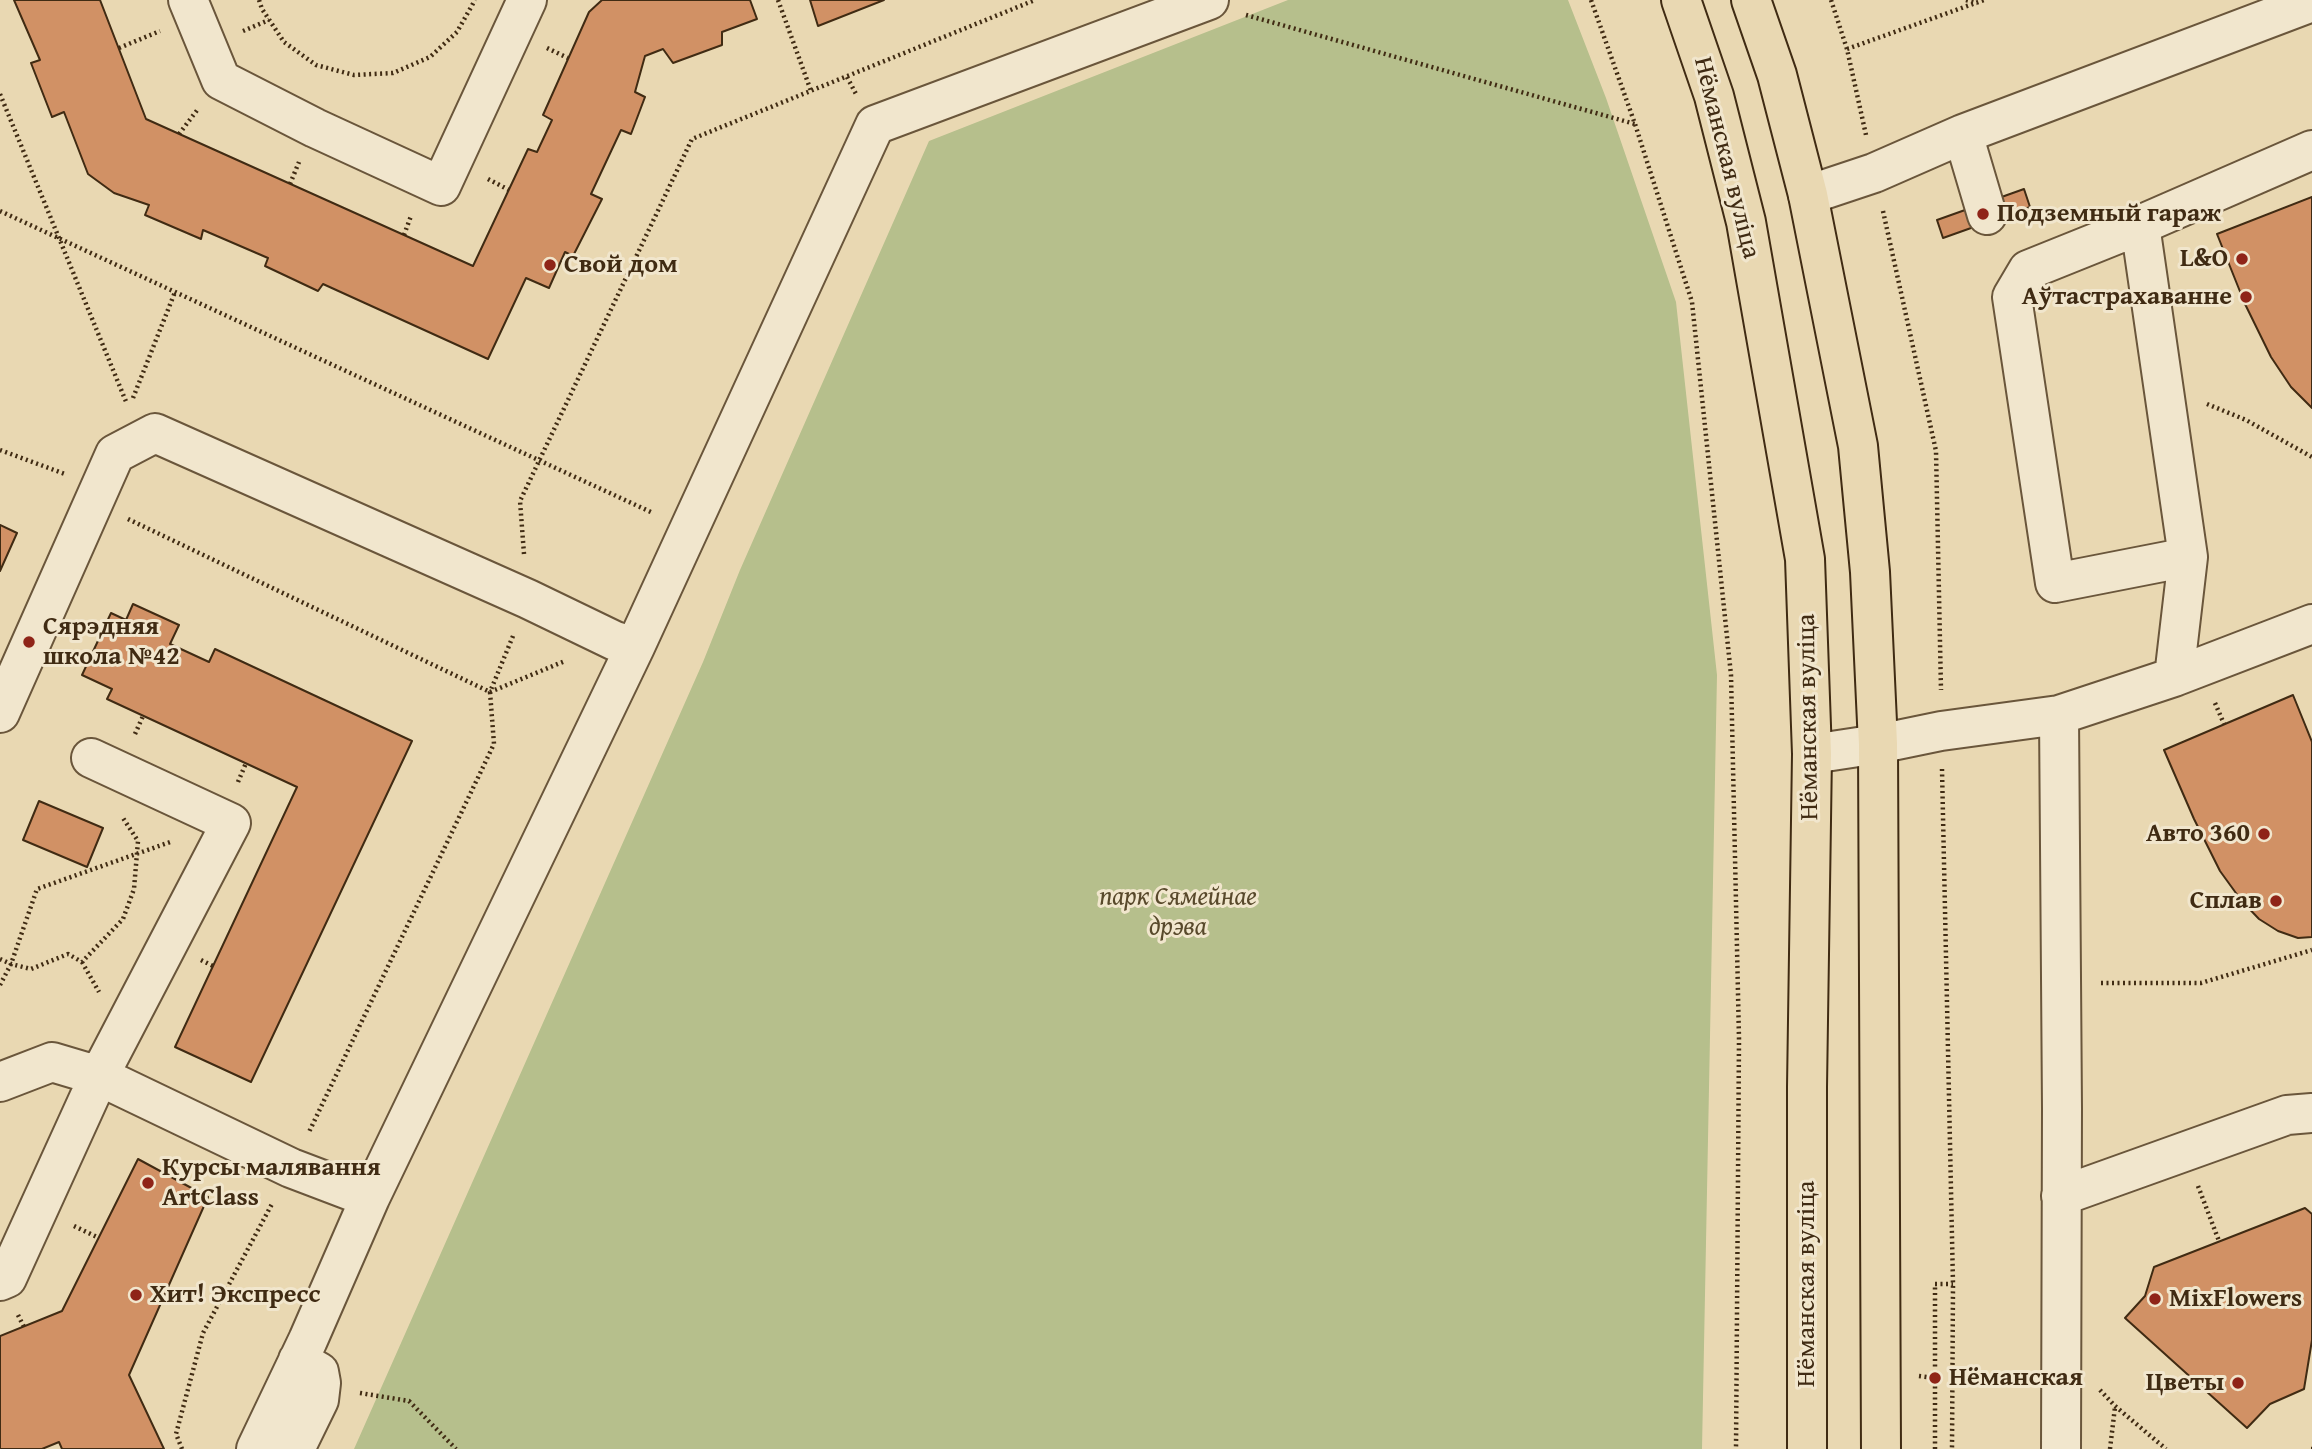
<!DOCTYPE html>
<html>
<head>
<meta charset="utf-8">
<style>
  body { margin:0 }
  canvas { display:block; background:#e9d8b2 }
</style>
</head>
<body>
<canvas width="2312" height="1449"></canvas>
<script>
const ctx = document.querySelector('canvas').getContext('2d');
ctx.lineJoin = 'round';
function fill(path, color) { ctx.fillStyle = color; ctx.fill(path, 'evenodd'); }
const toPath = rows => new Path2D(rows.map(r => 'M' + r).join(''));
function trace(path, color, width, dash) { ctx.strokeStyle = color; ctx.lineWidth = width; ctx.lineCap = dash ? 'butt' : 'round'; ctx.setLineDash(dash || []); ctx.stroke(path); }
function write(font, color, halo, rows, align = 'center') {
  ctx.font = font + ' "Gentium Book Plus",serif'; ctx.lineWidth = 6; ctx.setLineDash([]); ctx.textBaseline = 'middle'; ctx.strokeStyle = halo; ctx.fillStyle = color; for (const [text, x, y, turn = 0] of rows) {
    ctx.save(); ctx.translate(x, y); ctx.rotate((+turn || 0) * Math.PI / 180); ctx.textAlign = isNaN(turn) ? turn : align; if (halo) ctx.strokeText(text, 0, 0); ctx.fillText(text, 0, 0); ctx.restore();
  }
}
const green = toPath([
  [1288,0,1568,0,1606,98,1676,302,1717,675,1702,1449,354,1449,703,662,740,570,929,141]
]);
const building = toPath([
  [14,0,100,0,146,119,473,266,528,149,537,152,552,120,543,115,589,12,602,0,750,0,757,19,722,32,722,45,673,63,663,49,645,56,635,92,645,97,631,134,621,130,591,194,602,199,573,256,565,252,549,288,526,278,488,359,323,284,318,291,265,266,268,258,203,230,201,239,145,215,149,205,114,193,88,174,64,112,52,117,31,63,40,60,14,0],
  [810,0,884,0,818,26,810,0],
  [2024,189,2030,207,1943,238,1937,220,2024,189],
  [2312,197,2312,408,2291,387,2271,357,2245,304,2217,234,2312,197],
  [0,525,17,533,0,571,0,525],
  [133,604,179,625,170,644,209,662,215,649,412,741,251,1082,175,1047,297,787,107,699,112,689,82,675,111,613,126,620,133,604],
  [2293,695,2312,742,2312,937,2298,938,2278,931,2259,919,2241,900,2220,871,2194,819,2164,750,2293,695],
  [39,801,103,828,87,867,23,840,39,801],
  [138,1159,208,1197,129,1375,164,1449,62,1449,59,1442,42,1449,0,1449,0,1336,62,1311,138,1159],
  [2305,1208,2312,1214,2312,1340,2304,1389,2270,1404,2247,1428,2125,1318,2145,1296,2154,1267,2305,1208]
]);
const path = toPath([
  [259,0,262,9,284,42,316,65,354,75,393,73,430,57,457,32,475,0],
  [778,0,811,91],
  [1591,0,1635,124,1692,302,1731,675,1739,1039,1736,1449],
  [1831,0,1847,49,1866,135],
  [1966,0,1977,3],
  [1246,15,1635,124],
  [243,31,269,20],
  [119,48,160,31],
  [547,48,568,58],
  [1847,49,1984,0],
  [847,77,856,94],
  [0,94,127,404],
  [179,134,198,109],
  [488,179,509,190],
  [290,184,299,162],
  [0,211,653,513],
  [1883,211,1936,451,1941,690],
  [404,235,411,216],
  [133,398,175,292],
  [2207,404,2246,420,2312,457],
  [0,450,65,474],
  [128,519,490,692,494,744,309,1132],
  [524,554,520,501,692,139,1035,0],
  [513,636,490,692,565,661],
  [2215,703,2224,724],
  [135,734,143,716],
  [1942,769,1953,1284,1952,1449],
  [238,782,246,763],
  [0,959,11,964,31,969,68,954,82,962,123,919,134,889,138,841,123,818],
  [201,960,213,966],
  [82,962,99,992],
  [2101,983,2201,983,2312,950],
  [0,985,11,964,37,889,173,841],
  [2198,1186,2219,1241],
  [74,1226,99,1238],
  [18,1315,24,1327],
  [1919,1376,1935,1378],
  [2100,1390,2115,1406,2166,1449],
  [360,1393,409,1401,456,1449],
  [182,1449,176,1434,203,1333,273,1202],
  [1935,1449,1935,1284,1953,1284],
  [2110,1449,2115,1407],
  [2311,1449,2312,1449]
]);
const minor = toPath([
  [188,0,221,80,315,128,441,186,527,0],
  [1963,134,1987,215],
  [1808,195,1874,173,1963,134,2312,2],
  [2140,225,2028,270,2012,297,2055,583,2188,557],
  [2174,677,2188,557,2140,225,2312,150],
  [0,713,115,454,155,433,528,599,615,641,635,647],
  [2059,715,2062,1109,2061,1449],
  [1812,754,1878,744,1941,731,2059,715,2174,677,2312,624],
  [0,1082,52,1062,99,1076,291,1168,370,1198],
  [2061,1196,2287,1115,2312,1113],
  [0,1281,7,1278,99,1076,231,823,91,758],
  [256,1449,308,1340,370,1198,635,647,875,125,1209,0],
  [295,1449,319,1400,321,1383,319,1372,298,1360]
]);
const major = toPath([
  [1681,0,1714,96,1746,222,1805,559,1812,754,1807,1087,1807,1449],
  [1751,0,1777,75,1808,195,1858,446,1870,572,1878,744,1881,1449]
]);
const markers = [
  [1983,214,7,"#8f2418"],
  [2242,259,7,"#8f2418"],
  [550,265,7,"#8f2418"],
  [2246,297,7,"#8f2418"],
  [29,642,7,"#8f2418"],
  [2264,834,7,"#8f2418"],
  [2276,901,7,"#8f2418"],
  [148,1183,7,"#8f2418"],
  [136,1295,7,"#8f2418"],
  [2155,1299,7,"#8f2418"],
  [1935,1378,7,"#8f2418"],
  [2238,1383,7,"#8f2418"]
];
const streetNames = [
  ["Нёманская вуліца",1726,158,76],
  ["Нёманская вуліца",1809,717,-91],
  ["Нёманская вуліца",1807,1284,-90]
];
const poiNames = [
  ["Подземный гараж",1997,214],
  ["L&O",2228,259,"right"],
  ["Свой дом",564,265],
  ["Аўтастрахаванне",2232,297,"right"],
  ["Сярэдняя",43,627],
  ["школа №42",43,657],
  ["Авто 360",2250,834,"right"],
  ["Сплав",2262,901,"right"],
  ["Курсы малявання",162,1168],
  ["ArtClass",162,1198],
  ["Хит! Экспресс",150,1295],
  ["MixFlowers",2169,1299],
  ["Нёманская",1949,1378],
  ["Цветы",2224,1383,"right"]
];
const parkNames = [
  ["парк Сямейнае",1178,897],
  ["дрэва",1178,927]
];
fill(green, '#b6bf8c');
fill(building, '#d19165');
trace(building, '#402b13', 2);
trace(minor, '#6a563b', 42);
trace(major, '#402b13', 42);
trace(path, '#402b13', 4.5, [2, 3.5]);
trace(minor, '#f1e6cd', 38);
trace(major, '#e9d8b2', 38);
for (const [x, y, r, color] of markers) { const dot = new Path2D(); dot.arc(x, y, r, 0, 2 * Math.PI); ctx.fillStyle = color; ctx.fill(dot); trace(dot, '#f1e6cd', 2.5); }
write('26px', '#402b13', '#f1e6cd', streetNames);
write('bold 26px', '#402b13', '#f1e6cd', poiNames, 'left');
write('italic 26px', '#58492b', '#f1e6cd', parkNames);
</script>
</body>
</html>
